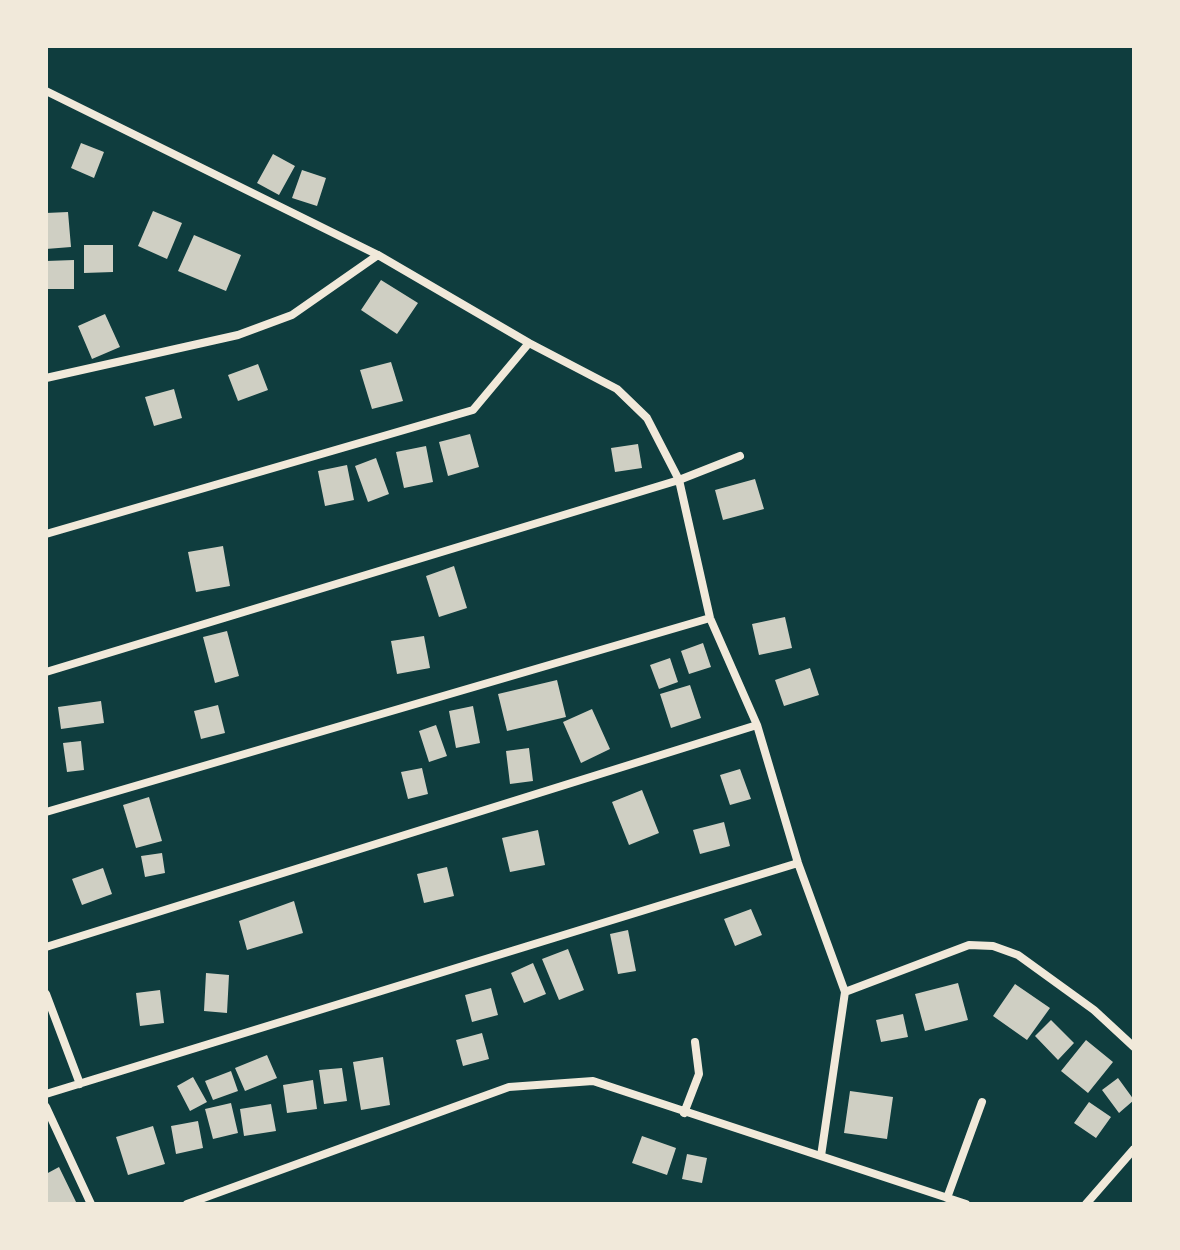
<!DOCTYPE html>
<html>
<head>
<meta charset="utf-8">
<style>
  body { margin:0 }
  #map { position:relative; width:1180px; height:1250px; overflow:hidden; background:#0f3d3e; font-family:"Archivo Narrow",sans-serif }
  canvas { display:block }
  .frame { position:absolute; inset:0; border:48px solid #f1e9da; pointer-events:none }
</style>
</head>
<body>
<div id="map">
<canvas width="1180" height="1250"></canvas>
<div class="frame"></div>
</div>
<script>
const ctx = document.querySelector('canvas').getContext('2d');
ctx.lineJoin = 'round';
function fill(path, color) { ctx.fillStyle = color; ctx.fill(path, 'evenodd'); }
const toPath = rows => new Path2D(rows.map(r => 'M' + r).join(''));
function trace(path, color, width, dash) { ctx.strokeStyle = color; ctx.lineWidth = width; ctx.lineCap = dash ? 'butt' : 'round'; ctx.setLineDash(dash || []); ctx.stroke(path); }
const building = toPath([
  [81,143,104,152,94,178,71,168],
  [273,154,295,166,279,195,257,183],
  [302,170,326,178,317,206,292,198],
  [153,211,182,223,167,259,138,246],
  [68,212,71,247,46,249,46,213],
  [194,235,241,255,226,291,178,271],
  [84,245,113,245,113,272,84,273],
  [74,260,74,289,46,289,46,261],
  [381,280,418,303,397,334,361,310],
  [105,314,120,347,92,359,78,326],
  [391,362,403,401,372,409,360,370],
  [258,364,268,390,238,401,228,375],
  [174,389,182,418,154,426,145,397],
  [470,434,479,467,448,476,439,442],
  [638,444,642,468,615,472,611,448],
  [426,446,433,482,404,488,396,452],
  [376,458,389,494,368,502,355,466],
  [347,465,354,500,325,506,318,471],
  [755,479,764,509,723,520,715,490],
  [223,546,230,586,196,592,188,552],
  [454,566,467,608,439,617,426,576],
  [785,617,792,648,759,655,752,624],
  [227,631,239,676,215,683,203,637],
  [424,636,430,668,397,674,391,641],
  [703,643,711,667,689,674,681,651],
  [670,658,678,682,659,689,650,665],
  [810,668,819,695,784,706,775,680],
  [557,680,566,717,507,731,498,694],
  [690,685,701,718,671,728,660,694],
  [101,701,104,723,61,729,58,707],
  [218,705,225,733,201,739,194,711],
  [473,706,480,743,456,748,449,711],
  [592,709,610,749,581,763,563,722],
  [436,725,447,756,429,762,419,731],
  [81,741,84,770,67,772,63,743],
  [529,748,533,781,510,784,506,751],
  [422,768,428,794,408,799,401,772],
  [740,769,751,799,730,805,720,775],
  [642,790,659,833,629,845,612,802],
  [149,797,162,841,136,848,123,805],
  [724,822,730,846,700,854,693,830],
  [538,830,545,865,510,872,502,838],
  [162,853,165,873,145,877,141,856],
  [447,867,454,896,424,903,417,874],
  [103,868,112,894,82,905,72,879],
  [294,901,303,933,247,950,239,921],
  [751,909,762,935,735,946,724,919],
  [628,930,636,971,618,974,610,934],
  [568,949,584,990,559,1000,542,959],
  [533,963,546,994,524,1003,511,973],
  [206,973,229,975,227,1013,204,1011],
  [958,983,968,1020,925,1031,915,994],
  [1015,984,1050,1008,1027,1040,993,1016],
  [491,988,498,1015,472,1022,465,995],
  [160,990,164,1023,140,1026,136,993],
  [903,1014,908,1037,881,1042,876,1020],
  [1051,1020,1074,1043,1058,1060,1035,1036],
  [482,1033,489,1059,463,1066,456,1040],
  [1086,1040,1113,1062,1088,1093,1061,1071],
  [267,1055,277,1078,245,1091,235,1068],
  [383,1057,390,1105,361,1110,353,1062],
  [342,1068,347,1101,324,1104,319,1070],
  [231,1071,238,1091,213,1100,205,1081],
  [193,1077,207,1102,190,1111,177,1086],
  [1118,1078,1134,1100,1119,1113,1102,1090],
  [313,1080,317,1109,287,1113,283,1085],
  [850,1091,893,1097,887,1139,844,1133],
  [1089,1102,1111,1117,1096,1138,1074,1123],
  [231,1103,238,1133,213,1139,205,1109],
  [271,1104,276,1131,244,1136,240,1109],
  [198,1121,203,1148,176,1154,171,1126],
  [153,1126,165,1164,128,1175,116,1137],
  [642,1136,676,1148,667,1175,632,1163],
  [687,1154,707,1158,702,1183,682,1179],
  [59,1167,77,1204,46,1204,46,1174]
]);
const minor = toPath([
  [46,91,378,255,529,343,617,389,647,418,679,480,710,618,757,725,798,863,845,992,821,1156],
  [46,378,238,335,292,315,378,255],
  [46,534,473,410,529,343],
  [46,672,679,480,740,456],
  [46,812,710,618],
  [46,947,757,725],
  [845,992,969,945,993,946,1018,955,1094,1010,1134,1047],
  [46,994,80,1084],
  [46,1094,798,863],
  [46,1107,91,1204],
  [684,1113,699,1074,695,1042],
  [947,1198,982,1102],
  [187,1204,509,1087,593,1081,966,1204],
  [1086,1204,1134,1149]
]);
fill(building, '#cfcfc3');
trace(minor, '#f1e9da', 8);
</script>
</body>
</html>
